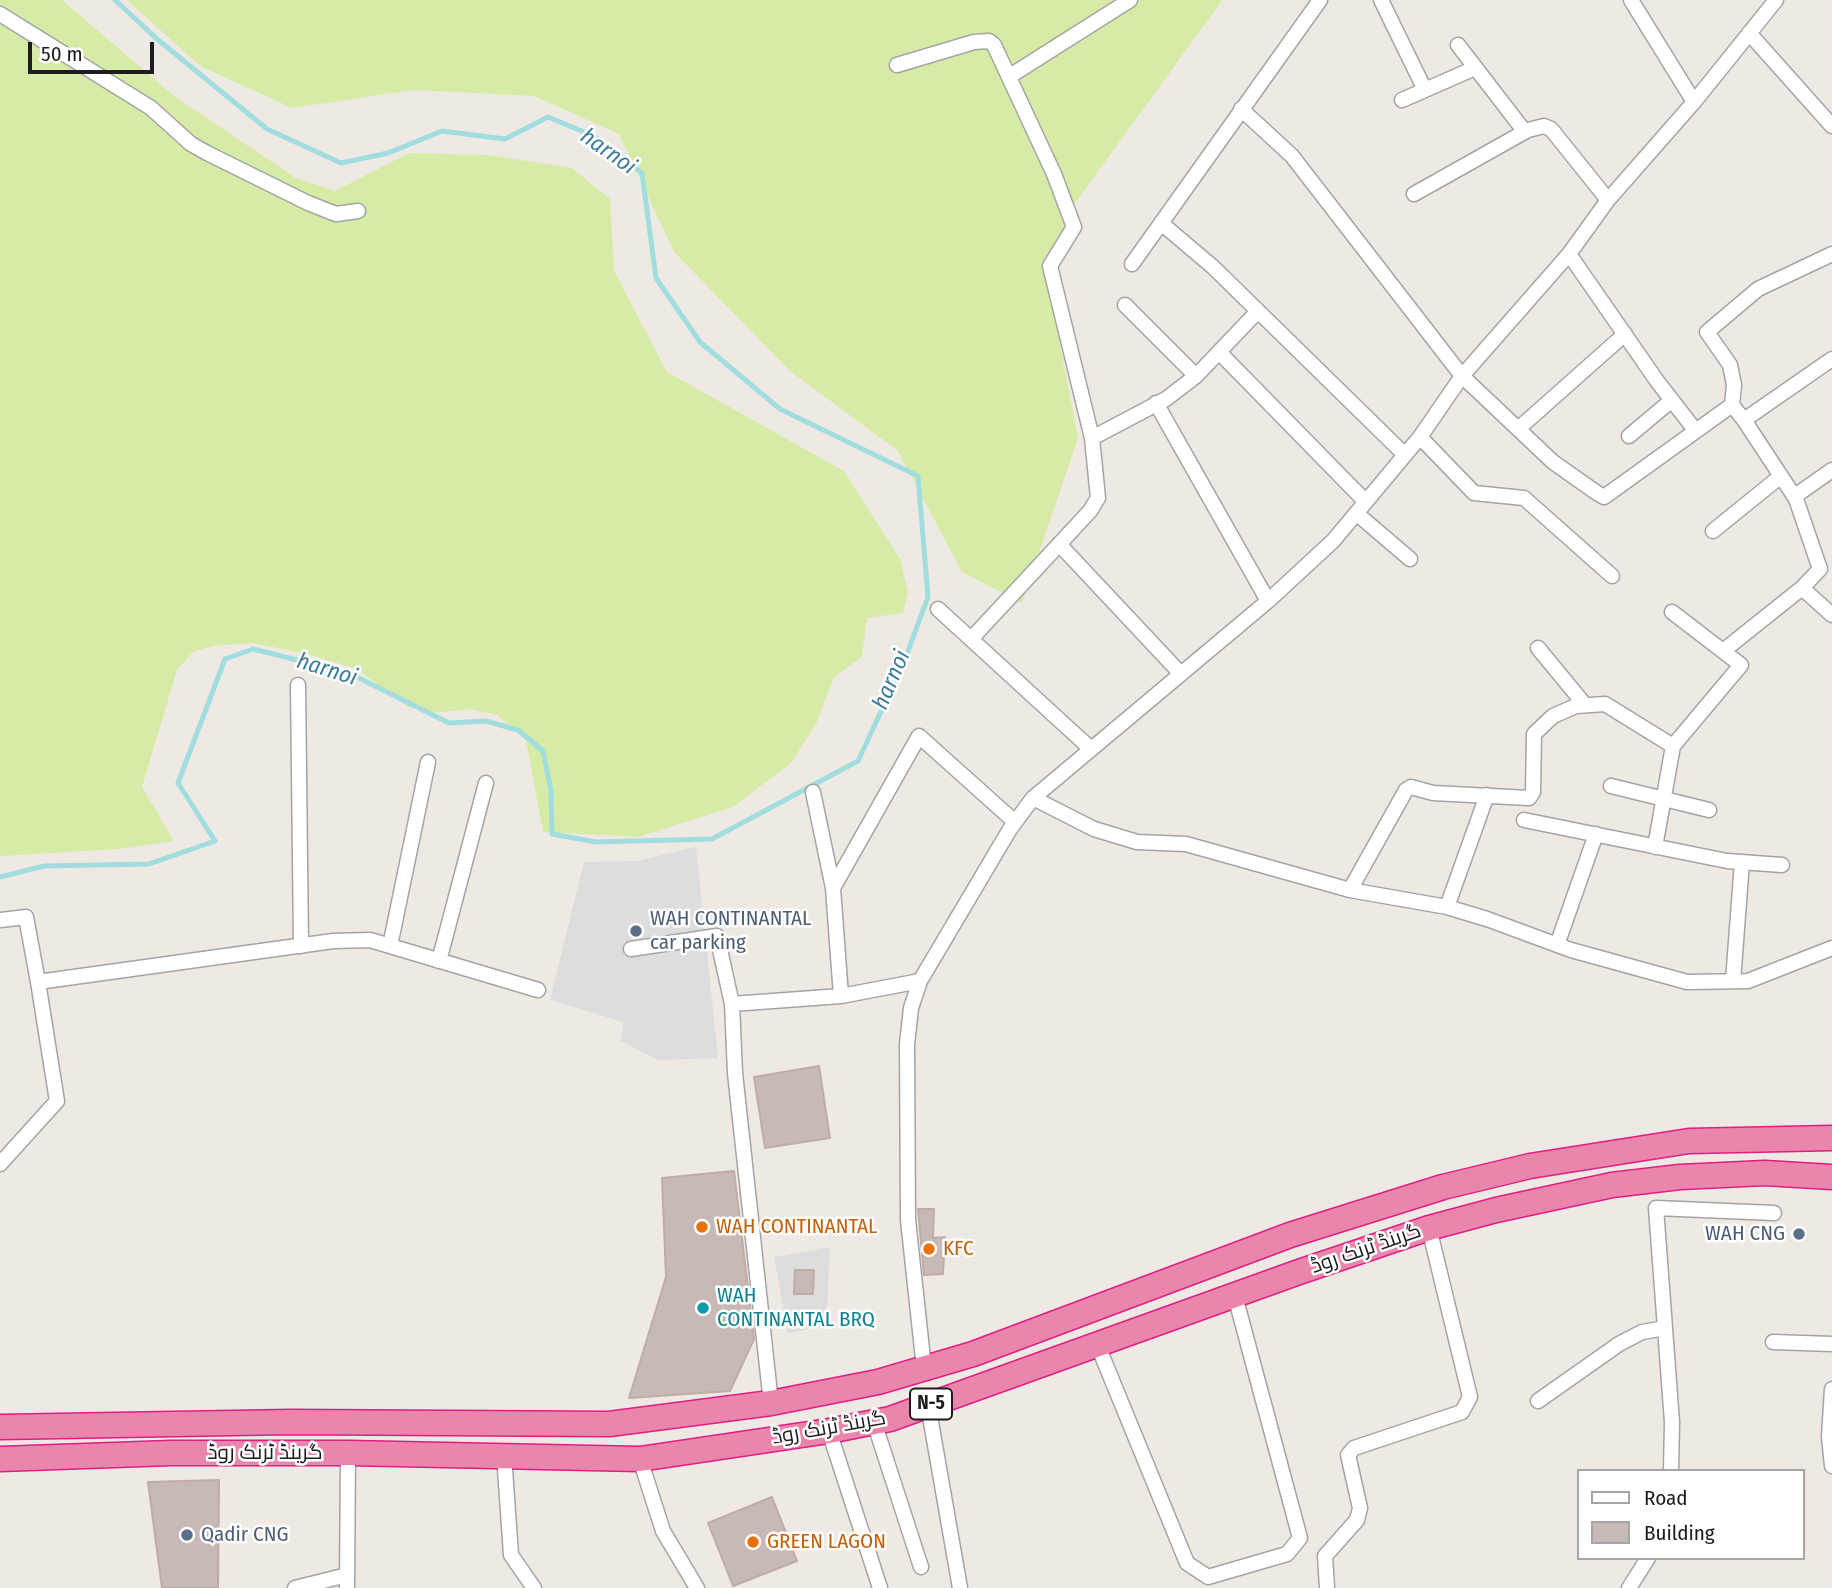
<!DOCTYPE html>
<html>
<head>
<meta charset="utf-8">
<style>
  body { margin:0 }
  #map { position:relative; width:1832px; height:1588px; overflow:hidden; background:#efe9e3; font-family:"Fira Sans Condensed",sans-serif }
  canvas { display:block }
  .legend { position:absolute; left:1577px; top:1469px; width:228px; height:91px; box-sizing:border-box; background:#fff; border:2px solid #a5a5a5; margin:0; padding:9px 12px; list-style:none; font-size:21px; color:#1d1d1d }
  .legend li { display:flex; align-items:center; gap:14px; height:35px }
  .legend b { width:35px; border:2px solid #a5a5a5 }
  .scale { position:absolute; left:28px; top:42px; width:126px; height:32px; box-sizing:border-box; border:4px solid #1d1d1d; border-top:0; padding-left:9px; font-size:21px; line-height:24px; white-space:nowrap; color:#1d1d1d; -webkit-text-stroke:5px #fff; paint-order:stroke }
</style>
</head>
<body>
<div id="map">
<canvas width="1832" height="1588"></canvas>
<ul class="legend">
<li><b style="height:9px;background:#fff"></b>Road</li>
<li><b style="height:19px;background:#c7bab6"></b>Building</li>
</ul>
<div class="scale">50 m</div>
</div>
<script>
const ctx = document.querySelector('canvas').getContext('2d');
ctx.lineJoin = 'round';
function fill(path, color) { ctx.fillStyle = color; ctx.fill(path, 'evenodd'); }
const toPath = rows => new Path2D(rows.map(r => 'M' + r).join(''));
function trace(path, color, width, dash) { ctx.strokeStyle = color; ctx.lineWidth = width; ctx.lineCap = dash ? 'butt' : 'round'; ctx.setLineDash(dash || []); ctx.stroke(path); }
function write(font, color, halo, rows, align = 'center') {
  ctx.font = font + ' "Fira Sans Condensed",Cairo,sans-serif'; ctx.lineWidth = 5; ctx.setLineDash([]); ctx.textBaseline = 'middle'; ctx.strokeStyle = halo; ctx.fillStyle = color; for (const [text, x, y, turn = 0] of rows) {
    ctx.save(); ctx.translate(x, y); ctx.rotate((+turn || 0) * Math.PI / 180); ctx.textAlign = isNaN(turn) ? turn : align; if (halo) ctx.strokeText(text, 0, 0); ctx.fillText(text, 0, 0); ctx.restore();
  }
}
const grass = toPath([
  [0,0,62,0,174,96,296,178,335,191,409,153,488,155,572,168,610,199,614,271,667,372,844,471,900,559,908,592,903,613,867,618,862,657,834,677,816,724,791,763,733,807,638,837,543,832,526,740,497,715,470,709,433,713,408,707,357,669,304,653,252,643,213,646,194,651,177,670,142,787,174,841,119,849,0,856],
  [127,0,1220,0,1221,2,1070,210,1052,303,1078,438,1022,603,962,572,898,451,790,371,674,252,619,134,534,96,413,90,292,108,200,66]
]);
const parking = toPath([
  [696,847,718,1058,658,1060,621,1041,623,1022,550,1000,584,862,637,861],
  [830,1247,826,1326,788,1333,774,1257]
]);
const stream = toPath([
  [0,877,44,866,149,864,215,841,178,783,225,659,253,649,349,673,449,723,486,721,518,730,543,751,551,790,552,834,596,842,712,839,858,761,904,662,928,597,918,476,780,409,700,342,656,278,642,173,596,137,548,117,505,139,442,131,388,153,341,163,267,129,157,39,115,0]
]);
const building = toPath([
  [819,1066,830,1138,765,1148,754,1077,819,1066],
  [734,1171,754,1339,730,1391,629,1398,666,1277,662,1178,734,1171],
  [918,1209,934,1209,933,1238,945,1237,943,1274,924,1275,918,1209],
  [795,1270,814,1270,813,1294,794,1294,795,1270],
  [219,1480,218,1588,162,1588,148,1482,219,1480],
  [772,1497,797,1561,733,1586,708,1523,772,1497]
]);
const street = toPath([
  [1381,0,1424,88],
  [1631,0,1694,102],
  [0,14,151,108,191,144,207,153,308,203,336,214,358,211],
  [1749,33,1832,126],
  [1458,45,1525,132],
  [897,65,974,42,989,41,994,45,1054,174,1074,227,1050,266,1092,438,1098,498,1090,511,972,638],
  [1010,76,1130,0],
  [1402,100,1475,68],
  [1241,109,1292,156,1462,376,1553,462,1597,493,1604,497,1732,405,1744,420],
  [1414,194,1528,130,1544,126,1551,129,1608,200],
  [1161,223,1213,267,1404,454],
  [1569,254,1657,381,1695,430],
  [1132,264,1320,0],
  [1125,305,1196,376],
  [1220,353,1365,501],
  [1832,359,1744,420,1796,499,1820,569,1802,588,1832,615],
  [1156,403,1268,601],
  [1732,405,1734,385,1730,365,1707,332,1758,289,1832,254],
  [1518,429,1625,334],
  [1629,436,1672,400],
  [1420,437,1474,493,1524,498,1612,576],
  [1092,438,1166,399,1196,376,1258,311],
  [1795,496,1832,470],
  [1356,513,1410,559],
  [1713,531,1781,476],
  [1059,544,1181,674],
  [938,609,1091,749],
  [1538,648,1585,705],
  [1723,651,1802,588],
  [298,685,301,946],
  [1611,786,1709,810],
  [813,792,833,888],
  [1033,798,1094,829,1137,842,1186,844,1350,890,1447,907,1487,919,1571,950,1687,982,1748,981,1832,948],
  [1524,820,1727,861,1782,865],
  [1655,847,1673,746],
  [1350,890,1406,790,1411,787,1433,793,1529,798,1533,792,1534,734,1553,716,1576,706,1605,704,1673,746,1741,665,1672,612],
  [1447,907,1487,795],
  [0,920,26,917,38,982],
  [1557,945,1596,834],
  [390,946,428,762],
  [631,949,717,936,732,1004,735,1073,771,1403],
  [439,961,486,783],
  [1733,981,1742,862],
  [841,996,833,888,919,736,1015,822],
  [732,1004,841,996,920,981],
  [0,1164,57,1101,38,982,333,941,370,940,538,990],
  [1773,1342,1832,1344],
  [1098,1346,1187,1563,1208,1577,1287,1554,1300,1538,1235,1296],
  [924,1368,908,1220,907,1044,911,1008,920,981,1010,829,1033,798,1268,601,1333,541,1420,437,1462,376,1569,254,1608,200,1694,102,1776,0],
  [1832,1389,1829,1437,1832,1466],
  [1538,1401,1619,1344,1642,1332,1665,1328],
  [928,1405,960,1588],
  [874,1422,921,1567],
  [829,1431,880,1588],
  [504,1455,511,1555,534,1588],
  [640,1459,663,1531,697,1588],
  [1671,1471,1672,1422,1656,1208,1774,1213],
  [295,1588,347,1575],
  [347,1588,348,1453],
  [1327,1588,1325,1556,1357,1520,1360,1508,1348,1455,1354,1448,1462,1412,1470,1397,1429,1228],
  [1629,1588,1648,1558]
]);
const highway = toPath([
  [0,1427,291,1422,609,1424,771,1403,878,1382,973,1354,1290,1235,1443,1187,1530,1166,1689,1141,1832,1138],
  [0,1459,171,1453,348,1453,640,1459,829,1431,890,1419,1299,1272,1429,1228,1496,1210,1612,1185,1680,1177,1765,1173,1832,1177]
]);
const markers = [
  [636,931,7,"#5c6f8a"],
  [702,1227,7,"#e8710a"],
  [1799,1234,7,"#5c6f8a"],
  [929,1249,7,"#e8710a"],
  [703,1308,7,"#0f9aa8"],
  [187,1535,7,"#5c6f8a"],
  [753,1542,7,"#e8710a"]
];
const shields = [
  [931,1404,42]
];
const shieldNames = [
  ["N-5",931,1404]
];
const serviceNames = [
  ["WAH CONTINANTAL",650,919],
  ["car parking",650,943],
  ["WAH CNG",1785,1234,"right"],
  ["Qadir CNG",201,1535]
];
const foodNames = [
  ["WAH CONTINANTAL",716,1227],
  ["KFC",943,1249],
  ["GREEN LAGON",767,1542]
];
const streetNames = [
  ["گرینڈ ٹرنک روڈ",1366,1249,-19],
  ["گرینڈ ٹرنک روڈ",829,1428,-10],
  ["گرینڈ ٹرنک روڈ",265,1453]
];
const cultureNames = [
  ["WAH",717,1296],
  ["CONTINANTAL BRQ",717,1320]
];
const waterNames = [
  ["harnoi",608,152,35],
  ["harnoi",327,670,17],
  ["harnoi",892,680,-67]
];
fill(grass, '#d6eca6');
fill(parking, '#ddd');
trace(stream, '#a1dddf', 5);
fill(building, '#c7bab6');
trace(building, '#c1aca4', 2);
trace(street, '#a4a4a4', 17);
trace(highway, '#e11c85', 27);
trace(street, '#fff', 14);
trace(highway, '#ea86ac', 24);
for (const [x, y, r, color] of markers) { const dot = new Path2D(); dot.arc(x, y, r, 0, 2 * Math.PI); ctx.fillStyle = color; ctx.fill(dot); trace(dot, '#fff', 2.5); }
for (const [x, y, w] of shields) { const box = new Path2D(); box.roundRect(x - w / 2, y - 15.5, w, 31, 5); ctx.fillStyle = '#fff'; ctx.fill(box); trace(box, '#1d1d1d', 2); }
write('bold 19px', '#1d1d1d', null, shieldNames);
write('21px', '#4e5e75', '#fff', serviceNames, 'left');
write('21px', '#c56008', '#fff', foodNames, 'left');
write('21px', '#1d1d1d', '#fff', streetNames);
write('21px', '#0d838f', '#fff', cultureNames, 'left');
write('italic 23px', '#3d7d99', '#fff', waterNames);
</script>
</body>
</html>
